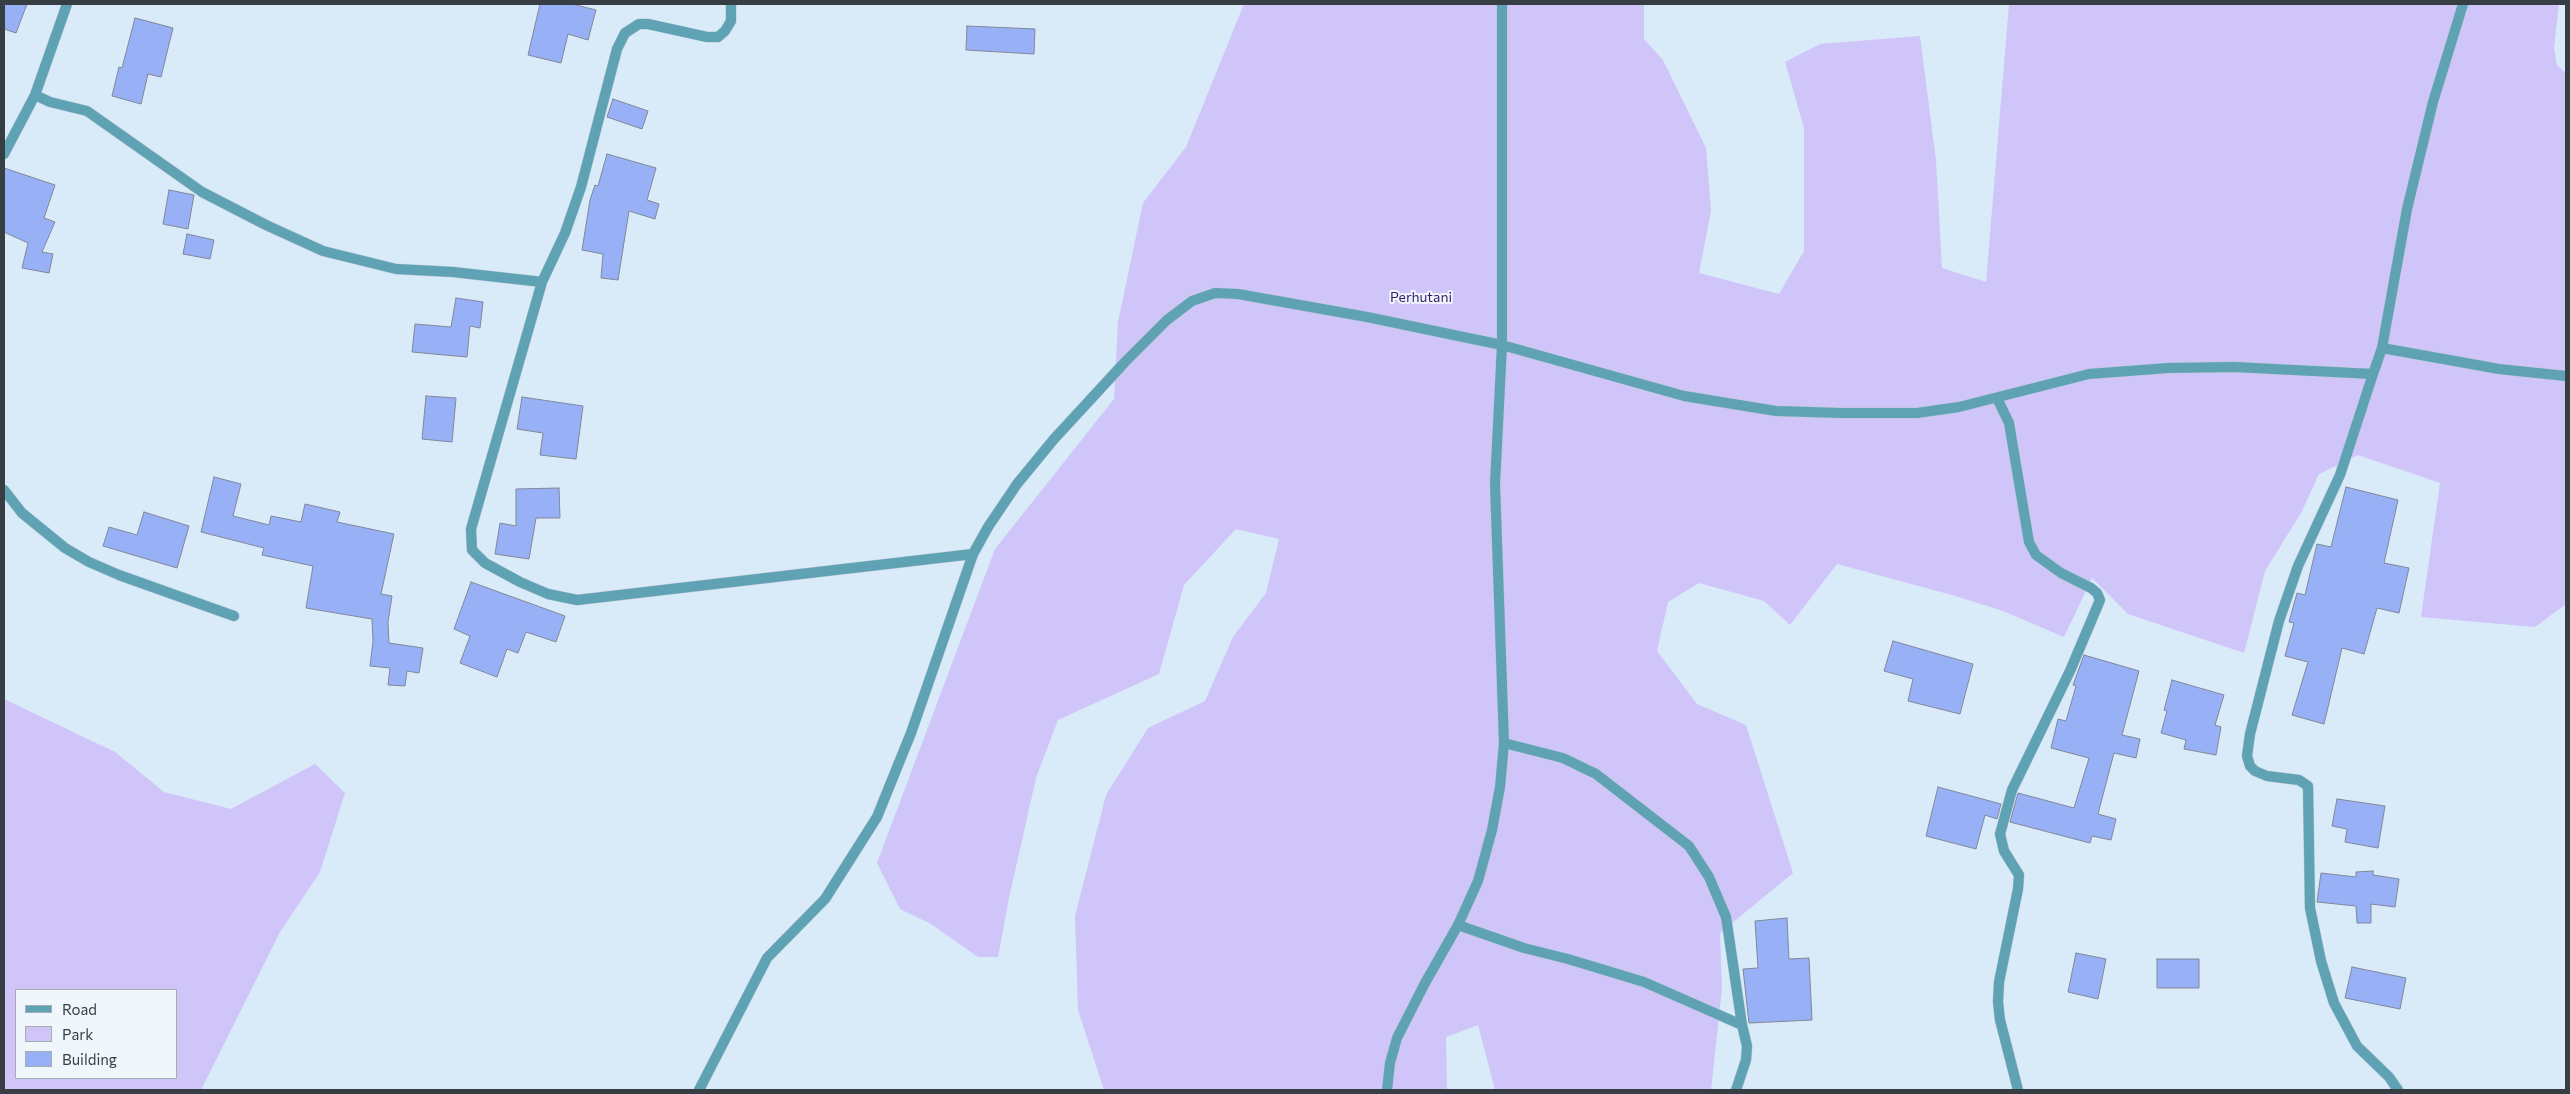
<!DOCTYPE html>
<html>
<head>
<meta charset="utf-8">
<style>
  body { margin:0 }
  #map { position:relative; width:2570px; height:1094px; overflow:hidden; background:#d9eaf9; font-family:Commissioner,sans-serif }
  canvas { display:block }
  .frame { position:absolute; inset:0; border:5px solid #363d43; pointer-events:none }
  .legend { position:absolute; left:15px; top:989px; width:162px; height:90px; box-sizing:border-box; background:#eff6fc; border:1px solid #a5acb2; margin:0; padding:6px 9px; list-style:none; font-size:15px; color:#363d43 }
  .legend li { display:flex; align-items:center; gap:10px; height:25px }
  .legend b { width:25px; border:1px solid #a5acb2 }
</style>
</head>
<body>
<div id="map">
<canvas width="2570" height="1094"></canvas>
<div class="frame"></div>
<ul class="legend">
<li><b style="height:6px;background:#5fa2b4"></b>Road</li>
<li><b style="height:14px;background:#d0c5f9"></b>Park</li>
<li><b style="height:14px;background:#98b1f6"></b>Building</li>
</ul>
</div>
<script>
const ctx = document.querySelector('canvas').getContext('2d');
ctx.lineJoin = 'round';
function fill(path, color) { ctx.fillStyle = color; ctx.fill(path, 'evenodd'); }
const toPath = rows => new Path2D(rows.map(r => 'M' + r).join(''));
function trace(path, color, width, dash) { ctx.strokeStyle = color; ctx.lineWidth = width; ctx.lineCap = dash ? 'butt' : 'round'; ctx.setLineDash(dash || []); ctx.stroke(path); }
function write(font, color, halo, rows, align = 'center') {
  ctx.font = font + ' Commissioner,sans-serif'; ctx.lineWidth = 4; ctx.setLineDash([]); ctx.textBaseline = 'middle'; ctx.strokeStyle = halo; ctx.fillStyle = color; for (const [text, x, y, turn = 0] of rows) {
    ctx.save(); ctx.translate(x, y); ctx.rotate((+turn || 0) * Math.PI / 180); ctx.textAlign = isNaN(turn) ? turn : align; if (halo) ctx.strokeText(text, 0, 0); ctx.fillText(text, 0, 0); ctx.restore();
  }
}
const green = toPath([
  [1244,4,1644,4,1644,39,1663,60,1706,148,1711,211,1699,273,1779,294,1804,251,1804,128,1785,62,1820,44,1920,36,1936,160,1942,268,1986,282,2009,4,2559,4,2554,48,2557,65,2566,73,2566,604,2535,627,2421,617,2440,483,2358,455,2319,474,2301,513,2265,571,2244,653,2128,614,2092,578,2064,637,2003,611,1952,595,1837,564,1790,625,1764,601,1699,583,1668,602,1657,651,1697,704,1746,725,1793,873,1720,933,1722,988,1711,1090,1495,1090,1478,1025,1446,1037,1447,1090,1104,1090,1078,1010,1075,916,1106,795,1148,728,1205,701,1233,637,1266,593,1279,539,1236,529,1184,585,1159,674,1058,720,1036,778,1009,898,998,957,978,957,931,924,900,909,877,863,995,549,1114,399,1118,322,1143,203,1186,147],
  [4,699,115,752,164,792,231,809,315,764,345,793,320,872,280,932,201,1090,4,1090],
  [16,990,176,990,176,1078,16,1078]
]);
const building = toPath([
  [4,4,27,4,16,33,4,29,4,4],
  [540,4,572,4,596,10,588,40,568,34,561,63,528,55,540,4],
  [135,18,173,28,161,77,148,74,141,104,112,96,119,67,122,68,135,18],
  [967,26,1035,29,1034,54,966,50,967,26],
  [613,99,648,111,642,129,607,117,613,99],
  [607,154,656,168,647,200,659,204,655,219,629,211,618,280,601,278,603,254,582,250,590,200,595,185,598,186,607,154],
  [4,168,55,185,44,218,55,222,42,252,53,254,49,273,22,268,28,243,4,232,4,168],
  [169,190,194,195,188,229,163,224,169,190],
  [187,234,214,240,210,259,183,254,187,234],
  [456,298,483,302,480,328,470,326,467,357,412,352,415,324,451,327,456,298],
  [426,396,456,398,452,442,422,439,426,396],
  [522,397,583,406,576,459,540,455,543,433,517,429,522,397],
  [214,477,241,484,233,516,269,525,271,516,301,522,305,504,340,512,337,522,394,534,381,594,392,596,388,622,389,643,423,648,419,673,407,671,405,686,388,685,390,668,370,666,373,641,372,619,306,608,313,566,262,555,264,548,201,532,214,477],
  [2346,487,2398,500,2384,563,2409,568,2399,613,2377,608,2364,654,2342,648,2324,724,2292,715,2308,662,2285,656,2294,623,2289,622,2297,593,2305,595,2317,544,2331,547,2346,487],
  [559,488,560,518,536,518,529,559,495,554,500,523,516,526,516,489,559,488],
  [144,512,189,526,177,568,103,546,109,527,137,535,144,512],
  [471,582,565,616,556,642,526,632,518,653,507,649,497,677,460,663,470,636,454,629,471,582],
  [1893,641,1973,664,1960,714,1908,701,1913,679,1884,671,1893,641],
  [2084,655,2139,671,2122,735,2140,739,2136,758,2114,753,2098,814,2116,819,2111,840,2092,836,2090,843,2010,822,2018,793,2074,808,2089,758,2051,748,2058,719,2066,721,2076,686,2073,685,2084,655],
  [2172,680,2224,695,2215,725,2221,727,2216,755,2184,749,2186,740,2161,733,2167,711,2164,710,2172,680],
  [1938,787,2001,804,1997,819,1985,815,1976,849,1926,836,1938,787],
  [2337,799,2385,806,2378,848,2345,842,2347,829,2332,826,2337,799],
  [2373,871,2373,875,2399,879,2395,907,2371,904,2371,923,2357,923,2356,906,2317,902,2321,873,2356,877,2356,872,2373,871],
  [1787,918,1789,959,1809,958,1812,1020,1749,1023,1743,969,1758,968,1755,921,1787,918],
  [2076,953,2106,959,2098,999,2068,992,2076,953],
  [2157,959,2199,959,2199,988,2157,988,2157,959],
  [2352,967,2406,978,2400,1009,2345,998,2352,967]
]);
const street = toPath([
  [731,4,731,21,725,31,718,37,707,37,648,24,639,24,625,33,617,49,581,187,565,233,542,282,471,529,472,550,485,563,520,582,548,594,577,600,973,554],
  [1502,4,1502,345,1684,396,1776,411,1841,413,1917,413,1959,407,2089,374,2168,368,2234,367,2373,374,2382,348,2407,209,2433,102,2463,4],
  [35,95,50,102,87,111,202,192,266,225,323,251,396,269,453,272,542,282],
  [4,154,35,95,67,4],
  [2382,348,2499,369,2566,376],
  [2373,374,2340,475,2298,566,2279,621,2250,734,2247,756,2250,766,2255,771,2267,776,2299,780,2308,786,2310,908,2321,961,2334,1003,2357,1046,2389,1077,2398,1090],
  [1997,398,2009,423,2029,542,2036,555,2061,573,2091,588,2097,593,2100,600,2070,671,2012,790,2000,834,2004,851,2019,875,2018,889,1999,982,1998,1002,2000,1020,2018,1090],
  [4,490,22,513,65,548,89,562,119,575,234,616],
  [1504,743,1563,758,1596,774,1689,846,1709,877,1726,917,1742,1025],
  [1458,925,1524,948,1568,959,1644,982,1742,1025,1747,1046,1746,1060,1736,1090],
  [699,1090,767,958,825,899,877,817,911,733,973,554,988,527,1017,484,1054,439,1125,362,1167,320,1192,301,1215,293,1238,294,1367,317,1502,345,1495,484,1504,743,1500,787,1492,830,1478,881,1458,925,1425,983,1397,1038,1390,1063,1387,1090]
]);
const parkNames = [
  ["Perhutani",1421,297]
];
fill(green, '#d0c5f9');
fill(building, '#98b1f6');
trace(building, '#808799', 1);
trace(street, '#b8c7d5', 11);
trace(street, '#5fa2b4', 10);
write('14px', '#381a6b', '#eff6fc', parkNames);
</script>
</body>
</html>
